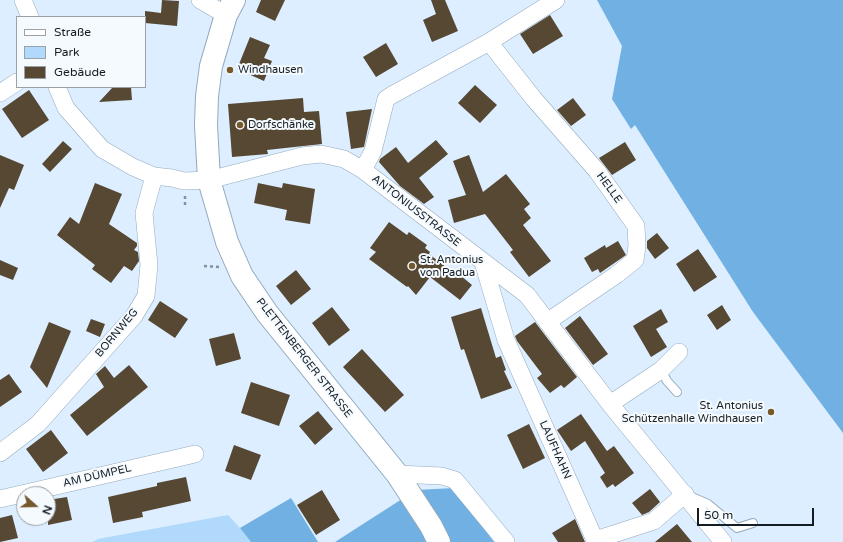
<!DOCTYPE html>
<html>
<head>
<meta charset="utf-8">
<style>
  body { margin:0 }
  #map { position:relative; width:843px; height:542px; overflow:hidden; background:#dceeff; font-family:"Varela Round",sans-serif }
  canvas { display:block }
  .legend { position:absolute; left:16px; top:16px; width:130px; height:72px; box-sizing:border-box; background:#f5fafe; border:1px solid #9ba2a7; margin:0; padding:5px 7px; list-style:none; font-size:12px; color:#141d24 }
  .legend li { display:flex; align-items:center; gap:8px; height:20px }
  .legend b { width:20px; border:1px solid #9ba2a7 }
  .north { position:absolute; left:16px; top:486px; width:40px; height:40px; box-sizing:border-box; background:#f5fafe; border:1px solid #9ba2a7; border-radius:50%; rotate:110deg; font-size:11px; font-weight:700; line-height:16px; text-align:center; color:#141d24 }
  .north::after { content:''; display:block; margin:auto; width:14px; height:18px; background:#75582c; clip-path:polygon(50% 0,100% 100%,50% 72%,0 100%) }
  .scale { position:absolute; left:697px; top:508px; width:117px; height:18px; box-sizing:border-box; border:2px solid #141d24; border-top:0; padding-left:5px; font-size:12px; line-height:14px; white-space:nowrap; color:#141d24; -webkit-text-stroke:3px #f5fafe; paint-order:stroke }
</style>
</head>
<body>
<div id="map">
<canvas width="843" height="542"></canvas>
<ul class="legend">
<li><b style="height:5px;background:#fff"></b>Straße</li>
<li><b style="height:11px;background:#b0d9fc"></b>Park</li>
<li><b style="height:11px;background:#564833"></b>Gebäude</li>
</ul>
<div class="north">N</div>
<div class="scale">50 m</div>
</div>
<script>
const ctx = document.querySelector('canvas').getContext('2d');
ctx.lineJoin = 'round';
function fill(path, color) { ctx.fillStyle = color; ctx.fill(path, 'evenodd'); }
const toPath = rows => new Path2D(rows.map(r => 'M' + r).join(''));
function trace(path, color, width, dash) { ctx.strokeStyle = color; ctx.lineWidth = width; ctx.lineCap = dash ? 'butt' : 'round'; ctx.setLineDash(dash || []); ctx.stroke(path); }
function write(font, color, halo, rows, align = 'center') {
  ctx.font = font + ' "Varela Round",sans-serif'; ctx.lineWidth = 4; ctx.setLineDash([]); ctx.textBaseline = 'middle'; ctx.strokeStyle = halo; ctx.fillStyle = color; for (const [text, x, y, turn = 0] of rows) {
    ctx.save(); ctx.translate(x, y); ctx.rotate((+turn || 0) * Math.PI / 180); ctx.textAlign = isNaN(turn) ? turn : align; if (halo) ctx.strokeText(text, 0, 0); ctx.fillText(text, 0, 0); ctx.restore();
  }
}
const green = toPath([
  [228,515,240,528,251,542,92,542,98,539]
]);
const forest = toPath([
  [597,0,843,0,843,433,753,312,635,125,631,129,612,99,622,46],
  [454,488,494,542,335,542,416,490],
  [291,498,318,542,251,542,240,528]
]);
const building = toPath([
  [162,0,179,1,177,26,145,23,145,11,161,13],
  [261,0,285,0,275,21,256,12],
  [431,0,445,0,458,31,432,42,423,20,436,14],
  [550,15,563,36,533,54,520,34],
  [250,37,270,45,264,58,272,61,264,81,237,69],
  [386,43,398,64,376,77,363,57],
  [475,85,497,105,480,123,458,103],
  [113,87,131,87,132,100,99,102],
  [29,90,49,120,22,138,2,109],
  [303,98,304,112,319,111,322,144,267,150,268,154,232,157,228,104],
  [573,98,586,115,571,126,557,110],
  [372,109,364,147,351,149,346,112],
  [436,140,448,154,419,178,434,197,424,204,400,186,379,162,380,159,396,147,408,163],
  [63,141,72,149,50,172,42,164],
  [625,142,636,160,612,175,599,158],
  [0,155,24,165,14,190,9,188,0,208],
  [469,155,483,192,506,174,530,204,524,209,531,218,523,225,551,261,529,277,510,252,513,250,485,214,454,223,448,200,466,195,453,161],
  [95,183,122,194,109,224,137,243,137,246,134,250,138,252,139,261,132,271,124,266,111,283,92,269,95,265,57,235,70,217,79,224],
  [258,183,282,188,283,183,315,189,310,224,285,220,287,210,254,203],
  [389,222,407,235,409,232,427,245,425,248,430,252,429,254,459,277,460,275,472,285,460,300,430,277,416,295,408,286,407,287,369,259,376,252,370,248],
  [657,233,669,248,655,259,647,248,647,241],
  [618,241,626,255,600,273,598,269,592,272,584,258,605,245,606,248],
  [698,249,717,277,694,292,676,264],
  [0,260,18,268,13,280,0,275],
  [296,270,311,289,291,305,276,286],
  [160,301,188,319,175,338,148,320],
  [722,305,731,320,717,330,707,315],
  [332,307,350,330,329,346,312,323],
  [481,308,496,358,501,356,506,370,504,371,512,388,481,399,464,349,461,350,451,317],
  [661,309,668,322,656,329,667,347,651,357,633,326],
  [580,316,608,354,593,365,565,328],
  [91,319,105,324,100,337,86,331],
  [49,322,71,331,47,388,30,367],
  [535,322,577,377,564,388,561,385,550,393,537,378,542,374,517,341,515,336],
  [234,333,241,359,216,366,209,339],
  [362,349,404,395,385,412,343,367],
  [129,365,148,387,87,436,70,415,104,387,96,374,105,366,114,378],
  [9,374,22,392,0,407,0,380],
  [251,382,290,395,279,426,241,413],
  [318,411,333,429,315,445,299,426],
  [581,414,607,451,614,446,634,473,615,487,613,484,607,488,600,477,605,473,585,441,571,451,557,430],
  [529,424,545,458,523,469,507,435],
  [51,430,68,453,43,472,26,449],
  [234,445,261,455,251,480,225,471],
  [186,477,191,501,142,512,143,517,113,523,108,497,157,486,157,483],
  [650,489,660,502,649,512,642,515,632,503],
  [322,490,340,520,316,535,297,505],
  [67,497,72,520,48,525,48,500],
  [12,515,18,538,0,542,0,518],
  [575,519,585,542,558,542,552,533],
  [677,524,692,542,655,542]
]);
const path = toPath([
  [185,196,185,207],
  [204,266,219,267]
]);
const lane = toPath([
  [661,370,667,381,677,392],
  [692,497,708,504,737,528,753,523]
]);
const street = toPath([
  [23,0,30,17],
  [200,0,226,15],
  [489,42,534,99,597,171,636,226,637,246,635,260,616,275,547,322],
  [57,87,66,108,102,149,133,167,154,176,172,178,184,181,209,180,302,156,321,154,344,159,363,170,527,295,610,404,723,542],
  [0,93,17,82],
  [363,170,373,151,386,99,392,95,489,42,556,0],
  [483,262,506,340,595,540,654,521,685,494],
  [610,404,661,370,679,352],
  [0,453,38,424,134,316,146,296,149,265,144,213,154,176],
  [397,474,442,476,455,480,506,542],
  [0,499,195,454]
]);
const secondary = toPath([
  [234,0,226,15,211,66,207,96,206,125,209,180,227,242,242,276,267,313,397,474,431,526,439,542]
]);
const markers = [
  [230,70,4,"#75582c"],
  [240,125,4,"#75582c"],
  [412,266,4,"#75582c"],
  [771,412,4,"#75582c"]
];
const poiNames = [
  ["Windhausen",238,70],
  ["Dorfschänke",248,125],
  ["St. Antonius",420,260],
  ["von Padua",420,273],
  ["St. Antonius",763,406,"right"],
  ["Schützenhalle Windhausen",763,419,"right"]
];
const streetNames = [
  ["HELLE",609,188,54],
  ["ANTONIUSSTRASSE",416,211,38],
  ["BORNWEG",117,333,-50],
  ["PLETTENBERGER STRASSE",304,358,52],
  ["LAUFHAHN",555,450,66],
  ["AM DÜMPEL",97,476,-13]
];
fill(green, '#b0d9fc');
fill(forest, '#71b0e3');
fill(building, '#564833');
trace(lane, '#94aabd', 10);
trace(street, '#94aabd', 18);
trace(secondary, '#94aabd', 24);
trace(path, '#84929e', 2.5, [3, 3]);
trace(lane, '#fff', 8);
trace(street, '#fff', 17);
trace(secondary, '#fff', 22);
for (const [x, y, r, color] of markers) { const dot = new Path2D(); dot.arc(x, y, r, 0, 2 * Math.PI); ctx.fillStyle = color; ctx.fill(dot); trace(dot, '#f5fafe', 1.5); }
write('11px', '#141d24', '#f5fafe', poiNames, 'left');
write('11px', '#141d24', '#f5fafe', streetNames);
</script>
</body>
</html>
